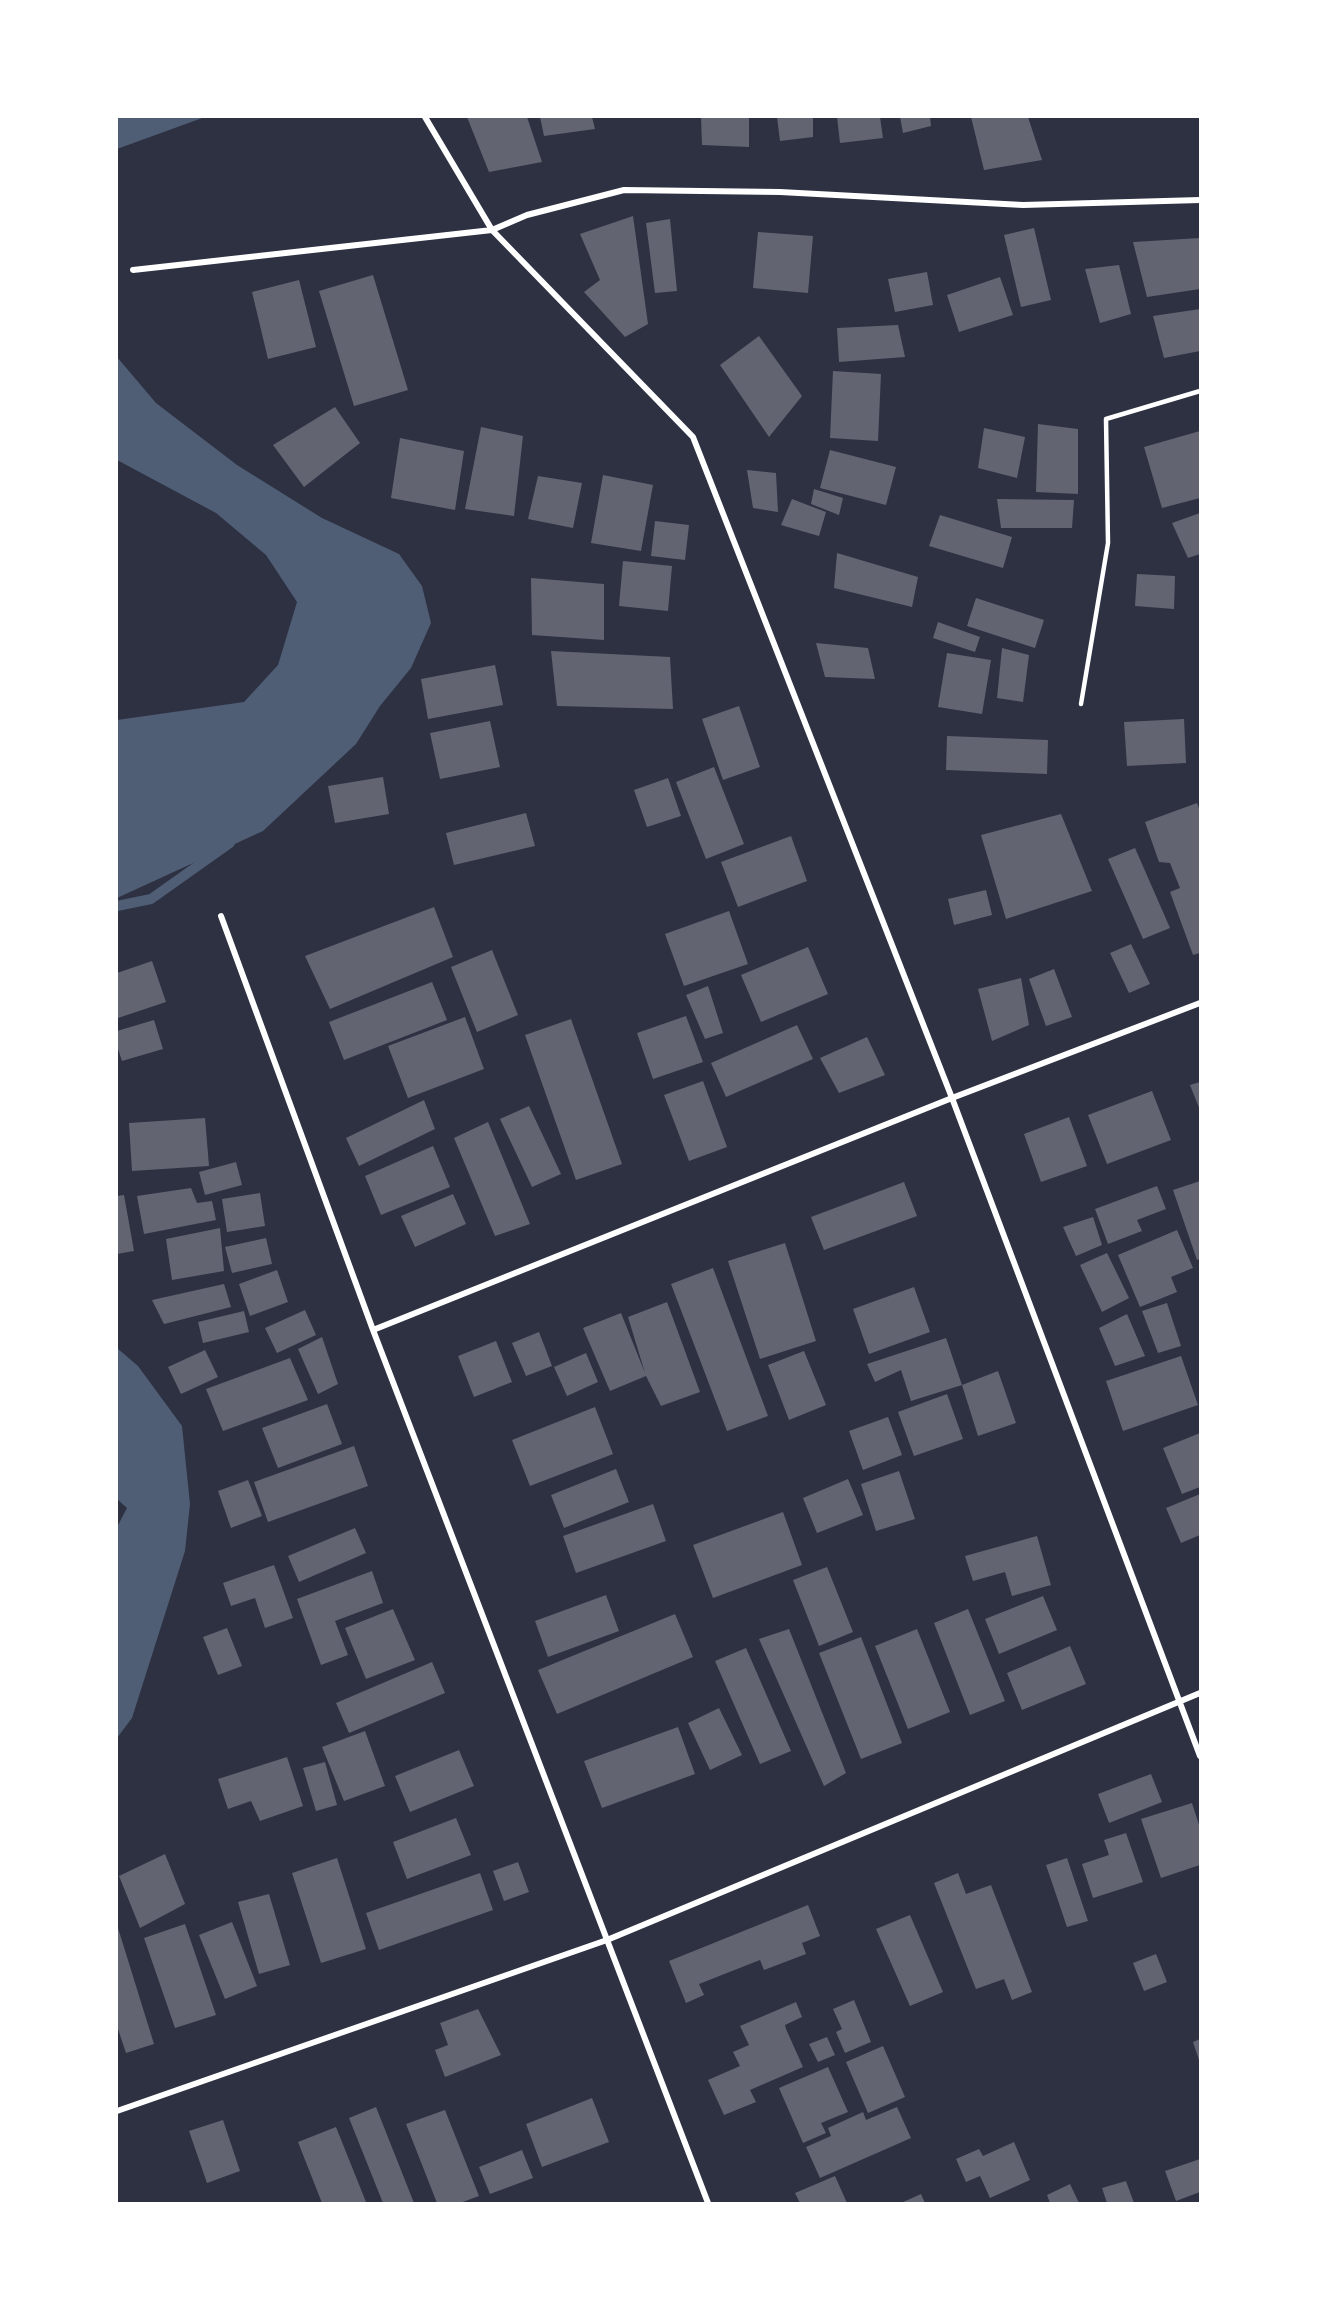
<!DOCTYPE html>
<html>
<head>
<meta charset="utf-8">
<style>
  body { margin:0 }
  #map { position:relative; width:1317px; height:2320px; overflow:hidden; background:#2d3142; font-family:Commissioner,sans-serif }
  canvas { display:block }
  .frame { position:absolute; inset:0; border:118px solid #fff; pointer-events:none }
</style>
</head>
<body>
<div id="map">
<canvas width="1317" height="2320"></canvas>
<div class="frame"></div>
</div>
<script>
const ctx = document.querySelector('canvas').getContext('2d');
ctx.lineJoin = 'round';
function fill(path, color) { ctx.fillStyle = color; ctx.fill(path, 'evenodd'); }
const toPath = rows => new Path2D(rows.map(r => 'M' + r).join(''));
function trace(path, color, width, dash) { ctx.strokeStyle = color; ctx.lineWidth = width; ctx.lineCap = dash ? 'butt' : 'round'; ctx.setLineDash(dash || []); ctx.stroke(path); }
const water = toPath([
  [117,117,205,117,117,149],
  [117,357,156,403,237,465,322,518,399,554,422,586,431,623,411,668,380,706,356,744,263,831,117,898,117,720,244,702,278,665,297,602,266,555,216,513,117,460],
  [117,1348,138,1366,182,1426,190,1504,185,1551,132,1718,117,1738,117,1527,127,1508,117,1499]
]);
const stream = toPath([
  [117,906,151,899,230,843]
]);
const building = toPath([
  [467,117,527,117,542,162,489,172],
  [540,117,592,117,595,129,544,136],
  [701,117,749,117,749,147,702,145],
  [777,117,813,117,813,137,780,141],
  [837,117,880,117,883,138,840,143],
  [900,117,930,117,931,126,903,133],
  [971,117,1028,117,1042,160,984,170],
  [633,216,648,324,625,337,584,292,600,280,580,234],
  [670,219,677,291,655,293,646,223],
  [1034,228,1051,300,1021,307,1004,235],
  [758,232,813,236,808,293,753,288],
  [1200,238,1200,289,1147,297,1133,242],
  [1119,265,1131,314,1100,323,1085,269],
  [927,272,933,305,895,312,888,279],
  [373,275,408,390,354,406,319,291],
  [1000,277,1013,315,959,332,947,295],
  [299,280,316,347,268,359,252,292],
  [1200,309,1200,351,1164,358,1153,316],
  [898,325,905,357,839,362,837,328],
  [759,336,802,396,769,437,720,365],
  [833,371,881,374,878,441,830,438],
  [335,407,360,443,304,487,273,445],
  [1038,424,1078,429,1078,494,1036,492],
  [481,427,523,436,514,516,465,509],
  [984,428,1025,437,1017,478,978,468],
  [1200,431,1200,498,1162,508,1144,447],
  [400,438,464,451,455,510,391,498],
  [830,450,896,467,886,505,820,488],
  [747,470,776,473,778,512,753,508],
  [603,475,653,485,641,551,591,543],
  [538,476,582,483,573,528,528,519],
  [814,489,843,498,839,515,811,504],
  [792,499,826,512,819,536,781,525],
  [997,499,1074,500,1072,528,1001,528],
  [1200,513,1200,554,1188,558,1172,523],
  [940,515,1012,537,1003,568,929,546],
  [655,521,689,525,685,560,651,556],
  [837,553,918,577,912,607,834,588],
  [623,561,672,566,668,611,619,606],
  [1137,574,1175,576,1174,609,1135,606],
  [531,578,604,584,604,640,532,635],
  [976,598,1044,620,1035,648,967,626],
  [938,622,980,637,975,652,933,638],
  [816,643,868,648,875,679,825,677],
  [1002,648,1029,655,1023,702,997,698],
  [551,651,670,657,673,709,557,706],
  [947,653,991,660,982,714,938,707],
  [495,665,503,705,428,719,421,679],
  [739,706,760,767,723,780,702,719],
  [1184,719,1186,763,1127,766,1124,722],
  [490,721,500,767,440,779,430,733],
  [947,736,1048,740,1047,774,946,770],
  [714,767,744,844,706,859,676,782],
  [383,777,389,814,335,823,328,786],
  [668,778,681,816,647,827,634,790],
  [1197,803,1200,811,1200,953,1193,955,1170,892,1180,888,1170,863,1159,862,1145,822],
  [526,813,535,846,454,865,446,833],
  [1061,814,1092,891,1006,919,981,835],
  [791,836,807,881,738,907,721,862],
  [1135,848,1170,928,1143,939,1108,859],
  [986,890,992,915,954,925,948,899],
  [434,907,453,957,330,1009,305,956],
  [729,911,748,964,684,986,665,934],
  [1131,944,1150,984,1129,993,1110,953],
  [808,947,828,994,761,1022,741,975],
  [492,950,518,1015,477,1032,451,967],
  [152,961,166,1002,118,1018,117,973],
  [1054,969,1072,1017,1046,1026,1029,979],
  [1021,978,1029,1025,992,1041,978,989],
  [432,982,447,1020,344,1060,329,1022],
  [708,986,723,1033,705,1039,686,995],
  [686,1016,703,1062,653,1079,637,1033],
  [465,1017,484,1069,408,1098,388,1046],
  [571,1019,622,1164,576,1180,525,1035],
  [154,1020,163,1049,122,1061,117,1046,117,1031],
  [797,1025,813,1059,726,1097,711,1063],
  [867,1037,885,1075,839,1093,820,1058],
  [703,1081,727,1147,689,1161,664,1095],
  [1200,1082,1200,1110,1190,1085],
  [1152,1091,1171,1140,1107,1164,1088,1115],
  [424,1100,435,1129,359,1166,346,1138],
  [529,1106,561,1174,532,1187,500,1119],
  [1069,1117,1087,1166,1041,1182,1024,1134],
  [205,1118,209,1166,132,1171,129,1123],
  [488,1122,530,1224,495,1236,454,1138],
  [433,1146,450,1187,381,1215,365,1176],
  [236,1162,242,1185,205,1195,199,1172],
  [1200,1181,1200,1259,1197,1260,1173,1190],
  [904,1182,917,1216,824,1250,811,1217],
  [1157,1186,1166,1209,1137,1220,1142,1231,1108,1244,1095,1209],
  [191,1188,197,1203,212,1201,216,1220,144,1234,137,1196],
  [260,1193,265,1226,227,1232,222,1199],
  [453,1194,466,1224,415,1247,401,1216],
  [124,1195,134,1251,117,1254,117,1196],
  [1093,1217,1102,1245,1076,1256,1063,1227],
  [220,1228,224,1271,172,1280,166,1239],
  [1177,1230,1193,1268,1171,1277,1177,1292,1140,1307,1118,1255],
  [266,1238,272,1264,232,1273,225,1247],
  [785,1243,816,1341,760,1359,728,1261],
  [1107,1253,1129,1298,1102,1312,1080,1265],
  [713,1268,768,1416,727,1431,671,1284],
  [277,1270,288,1302,250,1316,239,1284],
  [224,1284,231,1307,164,1324,152,1300],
  [914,1287,930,1332,869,1354,853,1309],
  [667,1302,700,1392,661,1406,646,1376,610,1391,583,1328,621,1313,645,1373,628,1317],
  [1167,1303,1181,1346,1158,1353,1142,1311],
  [305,1310,316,1335,277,1353,265,1328],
  [244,1311,249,1332,203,1343,198,1322],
  [1127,1314,1145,1356,1115,1366,1099,1328],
  [539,1332,552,1366,526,1376,512,1343],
  [322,1337,338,1384,318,1394,298,1349],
  [946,1338,962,1385,911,1401,901,1370,875,1382,867,1364],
  [496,1341,512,1382,474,1397,458,1356],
  [205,1350,218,1377,181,1394,168,1367],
  [804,1351,826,1405,789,1420,768,1365],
  [586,1353,598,1382,567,1396,554,1367],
  [1181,1356,1198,1405,1123,1431,1106,1381],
  [290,1358,308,1400,223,1431,206,1389],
  [998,1371,1016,1423,978,1436,962,1385],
  [947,1394,963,1439,914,1456,898,1412],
  [327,1404,342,1444,278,1468,262,1428],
  [595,1407,613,1454,530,1486,512,1440],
  [888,1417,902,1455,863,1470,849,1431],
  [1200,1433,1200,1487,1182,1494,1163,1448],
  [354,1446,368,1486,268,1522,254,1482],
  [616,1469,629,1502,564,1528,551,1495],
  [899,1471,915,1519,876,1531,861,1484],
  [848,1479,863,1515,817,1533,803,1498],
  [248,1480,262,1516,231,1528,218,1491],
  [1200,1494,1200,1535,1181,1543,1166,1508],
  [653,1504,666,1541,576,1573,563,1536],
  [783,1512,802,1565,713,1598,693,1545],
  [355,1528,366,1553,299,1582,288,1556],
  [1037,1536,1051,1585,1012,1596,1005,1572,973,1581,965,1556],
  [274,1565,293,1618,265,1628,255,1598,231,1606,223,1583],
  [827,1567,853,1632,819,1646,793,1580],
  [372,1571,383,1603,335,1621,348,1655,321,1665,297,1599],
  [606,1595,619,1631,548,1657,535,1621],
  [1043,1596,1057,1630,999,1654,985,1619],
  [393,1609,415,1660,366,1679,345,1628],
  [968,1609,1005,1701,970,1715,934,1623],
  [675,1614,693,1657,557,1714,538,1670],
  [227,1628,242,1666,218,1675,203,1637],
  [789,1629,846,1773,824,1786,759,1639],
  [917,1629,950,1712,908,1729,875,1646],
  [861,1637,902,1743,861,1759,819,1653],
  [1070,1646,1086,1684,1022,1710,1007,1673],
  [746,1648,791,1751,760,1764,715,1661],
  [432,1662,445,1693,349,1733,336,1703],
  [719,1708,742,1755,710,1770,688,1723],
  [678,1727,695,1774,602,1808,584,1761],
  [365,1731,385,1786,344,1801,322,1747],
  [459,1750,474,1786,410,1812,395,1776],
  [287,1757,303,1806,260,1821,251,1801,228,1809,218,1779],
  [325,1762,337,1805,316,1811,303,1768],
  [1151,1774,1162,1802,1109,1823,1098,1794],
  [1192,1803,1200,1828,1200,1865,1161,1878,1141,1819],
  [456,1818,471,1855,407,1879,393,1842],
  [1126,1833,1143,1882,1093,1898,1082,1864,1109,1855,1104,1840],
  [165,1854,185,1904,140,1928,119,1876],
  [337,1858,366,1949,321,1963,292,1873],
  [1067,1858,1088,1921,1067,1927,1046,1865],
  [518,1862,529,1892,504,1901,493,1871],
  [480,1873,493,1910,379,1950,366,1913],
  [958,1873,966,1894,991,1885,1032,1992,1012,2000,1004,1979,976,1989,934,1883],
  [269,1894,290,1965,259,1974,238,1902],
  [808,1905,820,1936,802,1943,806,1954,764,1970,760,1960,699,1984,704,1995,686,2003,669,1961],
  [910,1915,943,1992,910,2006,876,1929],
  [232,1922,257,1986,225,1999,199,1935],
  [185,1924,216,2015,175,2028,144,1938],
  [118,1928,154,2044,126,2053,117,2026],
  [1156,1954,1167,1982,1144,1991,1133,1963],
  [854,2000,871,2042,845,2053,836,2032,842,2029,833,2009],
  [796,2002,802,2017,785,2025,786,2029,803,2067,750,2090,756,2102,724,2115,708,2080,740,2066,733,2052,749,2045,740,2026],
  [478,2009,501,2055,445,2077,435,2050,448,2045,440,2023],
  [827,2037,835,2055,818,2062,809,2044],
  [1200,2039,1200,2063,1193,2042],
  [883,2046,905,2097,868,2113,846,2062],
  [828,2067,848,2112,821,2123,826,2133,803,2143,779,2088],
  [592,2098,609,2142,542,2167,526,2124],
  [376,2107,414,2203,383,2203,349,2118],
  [897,2107,911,2138,820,2178,806,2147,831,2136,828,2128,863,2112,866,2120],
  [445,2110,479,2196,460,2203,437,2203,406,2124],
  [223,2120,240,2171,207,2183,189,2131],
  [336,2127,366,2202,363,2203,322,2203,298,2142],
  [1014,2142,1030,2180,990,2198,980,2176,966,2182,956,2159,979,2149,983,2156],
  [522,2150,533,2178,490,2194,479,2167],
  [1200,2159,1200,2192,1176,2201,1165,2171],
  [835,2176,847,2203,800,2203,795,2193],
  [1126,2181,1134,2203,1107,2203,1102,2188],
  [1070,2184,1079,2203,1050,2203,1047,2195],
  [921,2194,925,2203,901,2203]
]);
const service = toPath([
  [1081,704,1108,543,1106,419,1200,391]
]);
const minor = toPath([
  [425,117,492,230,693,437,952,1098,1200,1756],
  [133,270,492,230,527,215,624,190,780,192,1023,205,1200,200],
  [221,916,373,1330,708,2203],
  [373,1330,952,1098,1200,1003],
  [117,2111,607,1940,1200,1693]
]);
fill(water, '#4f5d75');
trace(stream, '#4f5d75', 10);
fill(building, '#626471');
trace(service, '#fff', 4.5);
trace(minor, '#fff', 6);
</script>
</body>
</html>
